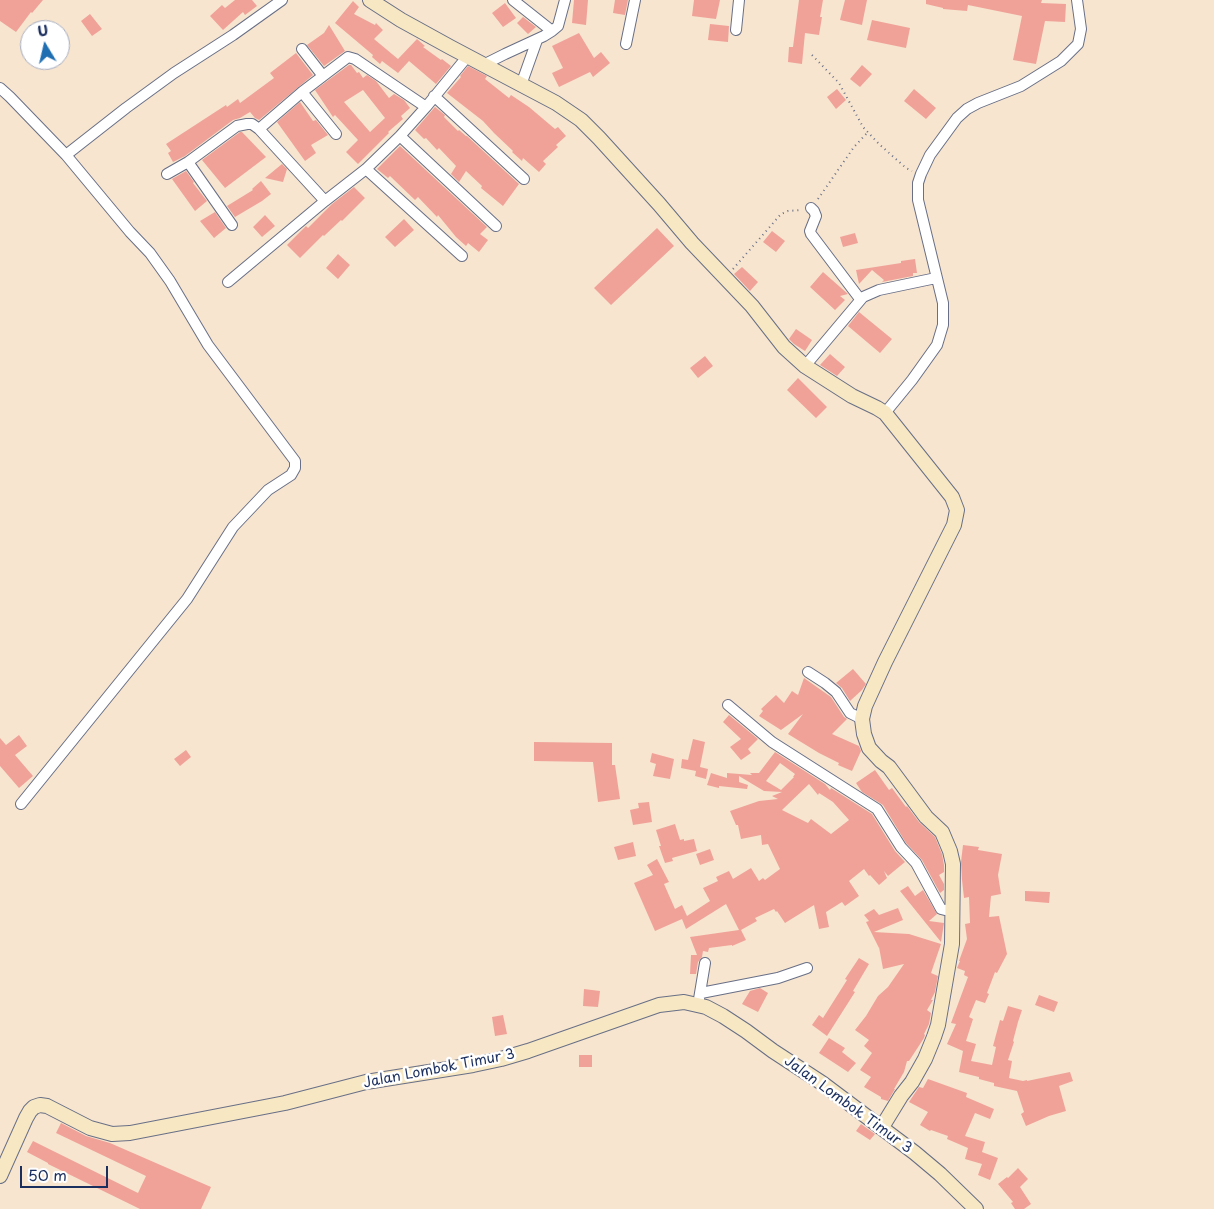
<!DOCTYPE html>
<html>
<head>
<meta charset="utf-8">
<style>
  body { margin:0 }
  #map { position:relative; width:1214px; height:1209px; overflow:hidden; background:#f7e5cf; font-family:"Playpen Sans",sans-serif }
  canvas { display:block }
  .north { position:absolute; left:20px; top:20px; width:50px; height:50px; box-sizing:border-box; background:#fff; border:1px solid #a4acbf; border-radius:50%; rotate:351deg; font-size:14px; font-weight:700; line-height:20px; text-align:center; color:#1b2f5e }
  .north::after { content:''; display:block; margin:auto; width:18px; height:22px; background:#1f6fb2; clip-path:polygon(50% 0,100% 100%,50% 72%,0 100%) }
  .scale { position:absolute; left:20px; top:1166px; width:88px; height:22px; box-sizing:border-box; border:2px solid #1b2f5e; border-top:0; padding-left:6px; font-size:15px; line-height:18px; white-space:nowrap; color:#1b2f5e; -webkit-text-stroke:4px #fff; paint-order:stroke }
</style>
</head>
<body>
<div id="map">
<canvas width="1214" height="1209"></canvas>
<div class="north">U</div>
<div class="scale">50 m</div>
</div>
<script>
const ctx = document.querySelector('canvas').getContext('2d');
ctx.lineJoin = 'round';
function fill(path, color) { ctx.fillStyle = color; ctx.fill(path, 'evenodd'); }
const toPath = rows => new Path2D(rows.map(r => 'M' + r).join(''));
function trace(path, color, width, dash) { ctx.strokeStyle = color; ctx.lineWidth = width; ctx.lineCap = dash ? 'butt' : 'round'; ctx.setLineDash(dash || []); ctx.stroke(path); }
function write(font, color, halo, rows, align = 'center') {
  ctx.font = font + ' "Playpen Sans",sans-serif'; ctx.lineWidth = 5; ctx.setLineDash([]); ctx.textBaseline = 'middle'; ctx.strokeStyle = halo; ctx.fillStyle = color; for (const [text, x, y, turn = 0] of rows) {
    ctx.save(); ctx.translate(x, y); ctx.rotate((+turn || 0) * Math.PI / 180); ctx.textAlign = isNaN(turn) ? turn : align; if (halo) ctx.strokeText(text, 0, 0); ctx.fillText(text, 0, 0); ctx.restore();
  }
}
const building = toPath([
  [0,0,43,0,32,13,31,12,16,32,0,21],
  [235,0,252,0,257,6,245,15,243,12,223,30,210,16,222,5,225,8],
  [574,0,588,0,586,25,572,23],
  [615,0,628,0,625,15,613,13],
  [694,0,720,0,716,19,692,16],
  [799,0,823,0,820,17,822,17,819,35,805,33,802,64,788,62,789,47,793,47],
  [845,0,867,0,862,25,840,20],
  [926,0,1042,0,1041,3,1066,4,1065,22,1045,21,1036,64,1013,60,1022,16,968,5,967,11,943,9,943,8,926,4],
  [353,1,359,7,354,14,375,25,376,23,383,30,374,39,398,59,417,39,425,46,423,47,441,60,442,59,451,66,436,84,409,61,398,73,382,61,380,64,372,57,373,55,335,23],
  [505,3,516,18,503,27,492,13],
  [90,14,102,29,92,36,81,21],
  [523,17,536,27,528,34,517,23],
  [872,20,910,28,906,48,867,40],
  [710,24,729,26,728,42,708,40],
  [329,25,345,51,324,66,307,45,324,33],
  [579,33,594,58,601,52,610,63,593,77,590,72,559,87,552,73,563,68,552,46],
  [296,53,313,75,259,120,255,118,250,112,240,118,233,120,185,156,173,162,168,153,171,151,166,144,226,105,227,107,238,99,240,103,274,78,270,73],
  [349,65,351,65,357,73,359,72,363,78,367,75,376,81,389,98,394,94,404,100,410,108,401,116,403,119,388,132,389,133,358,164,346,152,358,140,335,115,333,117,315,90],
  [363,90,385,118,370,132,344,102],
  [862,65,872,74,860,87,850,79],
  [468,66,487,76,485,79,509,98,511,95,529,107,555,129,558,127,566,136,556,145,558,147,543,161,546,164,539,172,523,158,522,161,512,152,513,151,494,133,483,121,447,93,461,77,460,76],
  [837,89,846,100,836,109,827,97],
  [914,89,936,108,926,119,904,101],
  [300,102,313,121,316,120,328,135,311,145,316,153,305,161,277,122],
  [435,107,445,115,444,117,458,131,459,130,466,136,467,136,519,184,503,206,481,188,482,186,466,171,459,182,451,174,456,166,439,148,437,150,426,138,424,139,415,130],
  [240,132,242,132,266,157,225,188,202,160],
  [400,146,487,227,480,234,488,240,479,252,468,243,466,246,456,237,438,215,437,217,418,197,415,200,390,176,388,178,377,169],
  [282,164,287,169,283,182,265,178],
  [186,171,194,182,193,183,207,201,195,211,172,179],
  [261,181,271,194,262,201,235,217,227,206,253,190,252,189],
  [354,187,365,198,342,221,341,220,324,236,323,235,300,258,287,245,306,226,308,228,332,204],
  [215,212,226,228,214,238,200,221],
  [265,215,275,226,262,237,253,227],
  [404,219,414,230,395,247,385,237],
  [657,228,674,246,611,305,594,288],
  [772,231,785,241,776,252,763,242],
  [855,233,858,243,843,247,840,237],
  [338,254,350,265,338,279,326,268],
  [915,259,917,273,913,273,913,276,882,282,884,280,872,270,859,284,856,270,901,263,901,261],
  [742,267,758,282,750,291,734,274],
  [823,272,848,294,840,296,845,300,835,310,810,287],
  [859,312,892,339,880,353,848,326],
  [796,329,812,340,805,351,794,344,789,339],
  [830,354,845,367,837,376,820,365],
  [705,356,713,366,698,378,690,368],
  [798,378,827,407,816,418,787,390],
  [853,669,866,684,862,690,850,701,842,688,836,683],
  [804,678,831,697,844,717,847,719,832,734,859,746,861,751,852,771,838,765,839,763,819,753,788,734,803,714,781,730,759,716,763,711,761,709,776,695,784,703,792,691,798,695],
  [729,715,758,739,748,749,751,753,741,760,730,747,741,739,723,722],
  [19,735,27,746,15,755,33,776,19,788,0,766,0,738,6,745],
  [693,739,705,742,700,767,708,769,706,779,695,776,696,771,681,768,682,759,688,760],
  [534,742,612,743,612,765,615,765,620,799,598,802,593,762,534,761],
  [186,750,191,757,180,766,174,759],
  [775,752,825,784,830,790,831,788,872,814,895,851,905,862,888,876,884,871,887,878,879,885,870,875,869,876,864,869,849,881,859,896,845,906,842,902,826,912,829,927,819,929,814,905,785,923,777,911,776,912,774,909,755,918,757,921,741,930,746,940,732,946,732,945,709,948,708,952,703,951,702,957,698,962,696,974,690,974,691,955,697,955,690,937,739,930,726,904,686,929,682,919,655,931,634,883,653,875,647,865,657,859,669,882,664,884,675,909,682,905,687,916,710,901,703,888,718,881,716,877,729,871,733,879,751,868,759,881,763,878,765,880,780,869,768,844,762,845,761,835,741,839,738,825,736,825,730,811,759,801,778,799,772,796,782,792,764,791,739,776,739,782,748,785,747,789,719,786,719,788,707,785,711,773,727,778,727,773,752,775,750,773,759,773],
  [780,763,795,774,793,777,794,777,781,790,766,781],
  [809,784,818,795,819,793,833,802,849,820,831,834,811,819,808,823,782,810],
  [652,753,674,759,670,779,653,776,656,764,650,762],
  [875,770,889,790,892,788,906,807,907,806,919,822,935,837,942,854,944,865,944,872,939,875,944,884,944,890,940,893,922,860,906,843,883,805,862,792,856,783],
  [649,802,652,822,633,825,630,810,639,808,638,803],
  [675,824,680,840,684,839,684,841,694,839,697,851,672,858,673,861,665,863,659,846,661,846,656,830],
  [633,842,636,856,618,860,614,847],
  [963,845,979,847,978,850,1002,854,998,875,1001,894,991,896,989,917,999,916,1007,954,997,973,995,972,987,993,989,994,985,1003,976,1000,969,1017,973,1019,966,1041,976,1044,971,1061,992,1065,996,1047,993,1046,1000,1020,1003,1021,1008,1006,1022,1010,1018,1022,1013,1041,1014,1042,1008,1060,1012,1061,1009,1078,1023,1081,1027,1080,1027,1081,1070,1072,1073,1081,1059,1086,1066,1111,1049,1116,1026,1126,1021,1114,1024,1112,1017,1091,994,1086,994,1083,979,1079,979,1077,959,1072,963,1051,947,1044,956,1024,951,1023,968,977,964,975,965,971,957,968,960,961,959,961,967,939,965,924,970,923,969,897,964,898,962,880,962,881,961,862],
  [710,849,714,860,700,865,696,854],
  [908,886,915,896,923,890,937,914,929,921,944,923,941,942,900,891],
  [1025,891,1050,892,1049,903,1025,901],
  [898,908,903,920,874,932,909,934,941,944,931,973,938,976,935,992,931,1000,933,1000,927,1010,931,1013,929,1024,924,1034,925,1035,924,1038,909,1061,907,1061,904,1072,894,1089,895,1089,888,1101,881,1099,881,1097,864,1087,871,1077,860,1070,872,1053,864,1046,869,1040,855,1030,866,1016,878,996,888,987,904,964,883,969,879,947,879,948,866,922,869,921,864,915,874,909,879,915],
  [859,958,869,964,853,991,855,992,827,1036,812,1025,819,1015,823,1018,847,980,845,979],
  [760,988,768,993,758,1012,742,1004,750,991],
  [584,989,600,991,598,1007,583,1006],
  [1039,995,1058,1002,1054,1012,1035,1005],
  [503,1015,507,1034,495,1036,492,1017],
  [829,1038,845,1048,842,1052,856,1063,848,1072,819,1053],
  [579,1055,592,1055,592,1067,579,1067],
  [928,1079,967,1093,966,1097,994,1109,990,1119,975,1113,965,1136,985,1142,982,1152,998,1158,990,1180,978,1175,982,1164,965,1159,968,1148,947,1139,948,1136,931,1130,930,1131,920,1125,928,1112,909,1102,919,1087,923,1088],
  [61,1123,86,1136,110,1143,211,1187,201,1209,140,1209,48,1164,48,1163,27,1152,33,1141,138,1193,146,1176,56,1133],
  [861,1124,875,1134,870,1140,856,1131],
  [1018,1168,1028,1179,1020,1187,1031,1204,1024,1209,1015,1209,1011,1203,1013,1202,998,1184,1007,1177,1008,1178]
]);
const path = toPath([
  [812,55,839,83,863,127,879,144,906,168,912,171],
  [818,199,854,147,868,132],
  [733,269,781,214,788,211,801,210]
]);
const street = toPath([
  [513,0,552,31],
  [736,30,739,0],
  [626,44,635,0],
  [302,49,323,76],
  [483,65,505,54,544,36,552,31,558,26,565,0],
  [521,85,537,40],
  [0,88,10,97,66,155,130,232,150,253,170,281,208,345,295,461,295,468,291,475,268,490,233,527,187,599,21,804],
  [302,92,336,134],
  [434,96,524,179],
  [400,136,496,226],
  [66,155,126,108,174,73,233,35,282,0],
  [188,162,232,225],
  [366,169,462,256],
  [167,174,188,162,237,126,247,124,252,124,259,129],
  [325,201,259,129,302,92,348,57,355,59,426,107],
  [811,208,814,211,816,216,810,231,811,234,860,299],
  [228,282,325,201,366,169,400,136,426,107,467,57],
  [805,366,863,297,879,290,936,278],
  [885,413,912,380,937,345,943,325,943,303,918,200,918,183,921,174,930,155,957,118,967,109,978,103,1021,86,1061,61,1078,44,1081,29,1077,0],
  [808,672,825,683,836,692,850,713,862,719],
  [728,705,772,742,877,809,901,847,916,863,941,909,945,910,953,909],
  [701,993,778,978,807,968],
  [699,999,705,963]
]);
const secondary = toPath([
  [370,0,401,20,450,47,556,103,581,120,599,138,659,204,692,243,752,306,784,347,805,366,852,396,877,408,885,413,952,497,957,510,954,525,885,662,865,706,862,719,864,734,869,748,881,761,889,767,926,817,942,832,950,851,953,864,952,944,938,1025,934,1037,925,1059,912,1082,901,1096,882,1127],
  [0,1176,26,1118,30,1111,34,1107,40,1105,47,1106,90,1128,112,1134,130,1133,285,1103,366,1082,473,1065,501,1059,528,1051,659,1005,684,1002,706,1007,723,1016,746,1031,773,1051,822,1083,915,1153,940,1174,976,1209]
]);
const streetNames = [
  ["Jalan Lombok Timur 3",439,1069,-11],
  ["Jalan Lombok Timur 3",848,1105,36]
];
fill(building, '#f0a299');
trace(street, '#686f86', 12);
trace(secondary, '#686f86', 16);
trace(path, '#686f86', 2, [1, 4]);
trace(street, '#fff', 10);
trace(secondary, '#f7e8c3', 14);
write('14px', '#1b2f5e', '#fff', streetNames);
</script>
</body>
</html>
